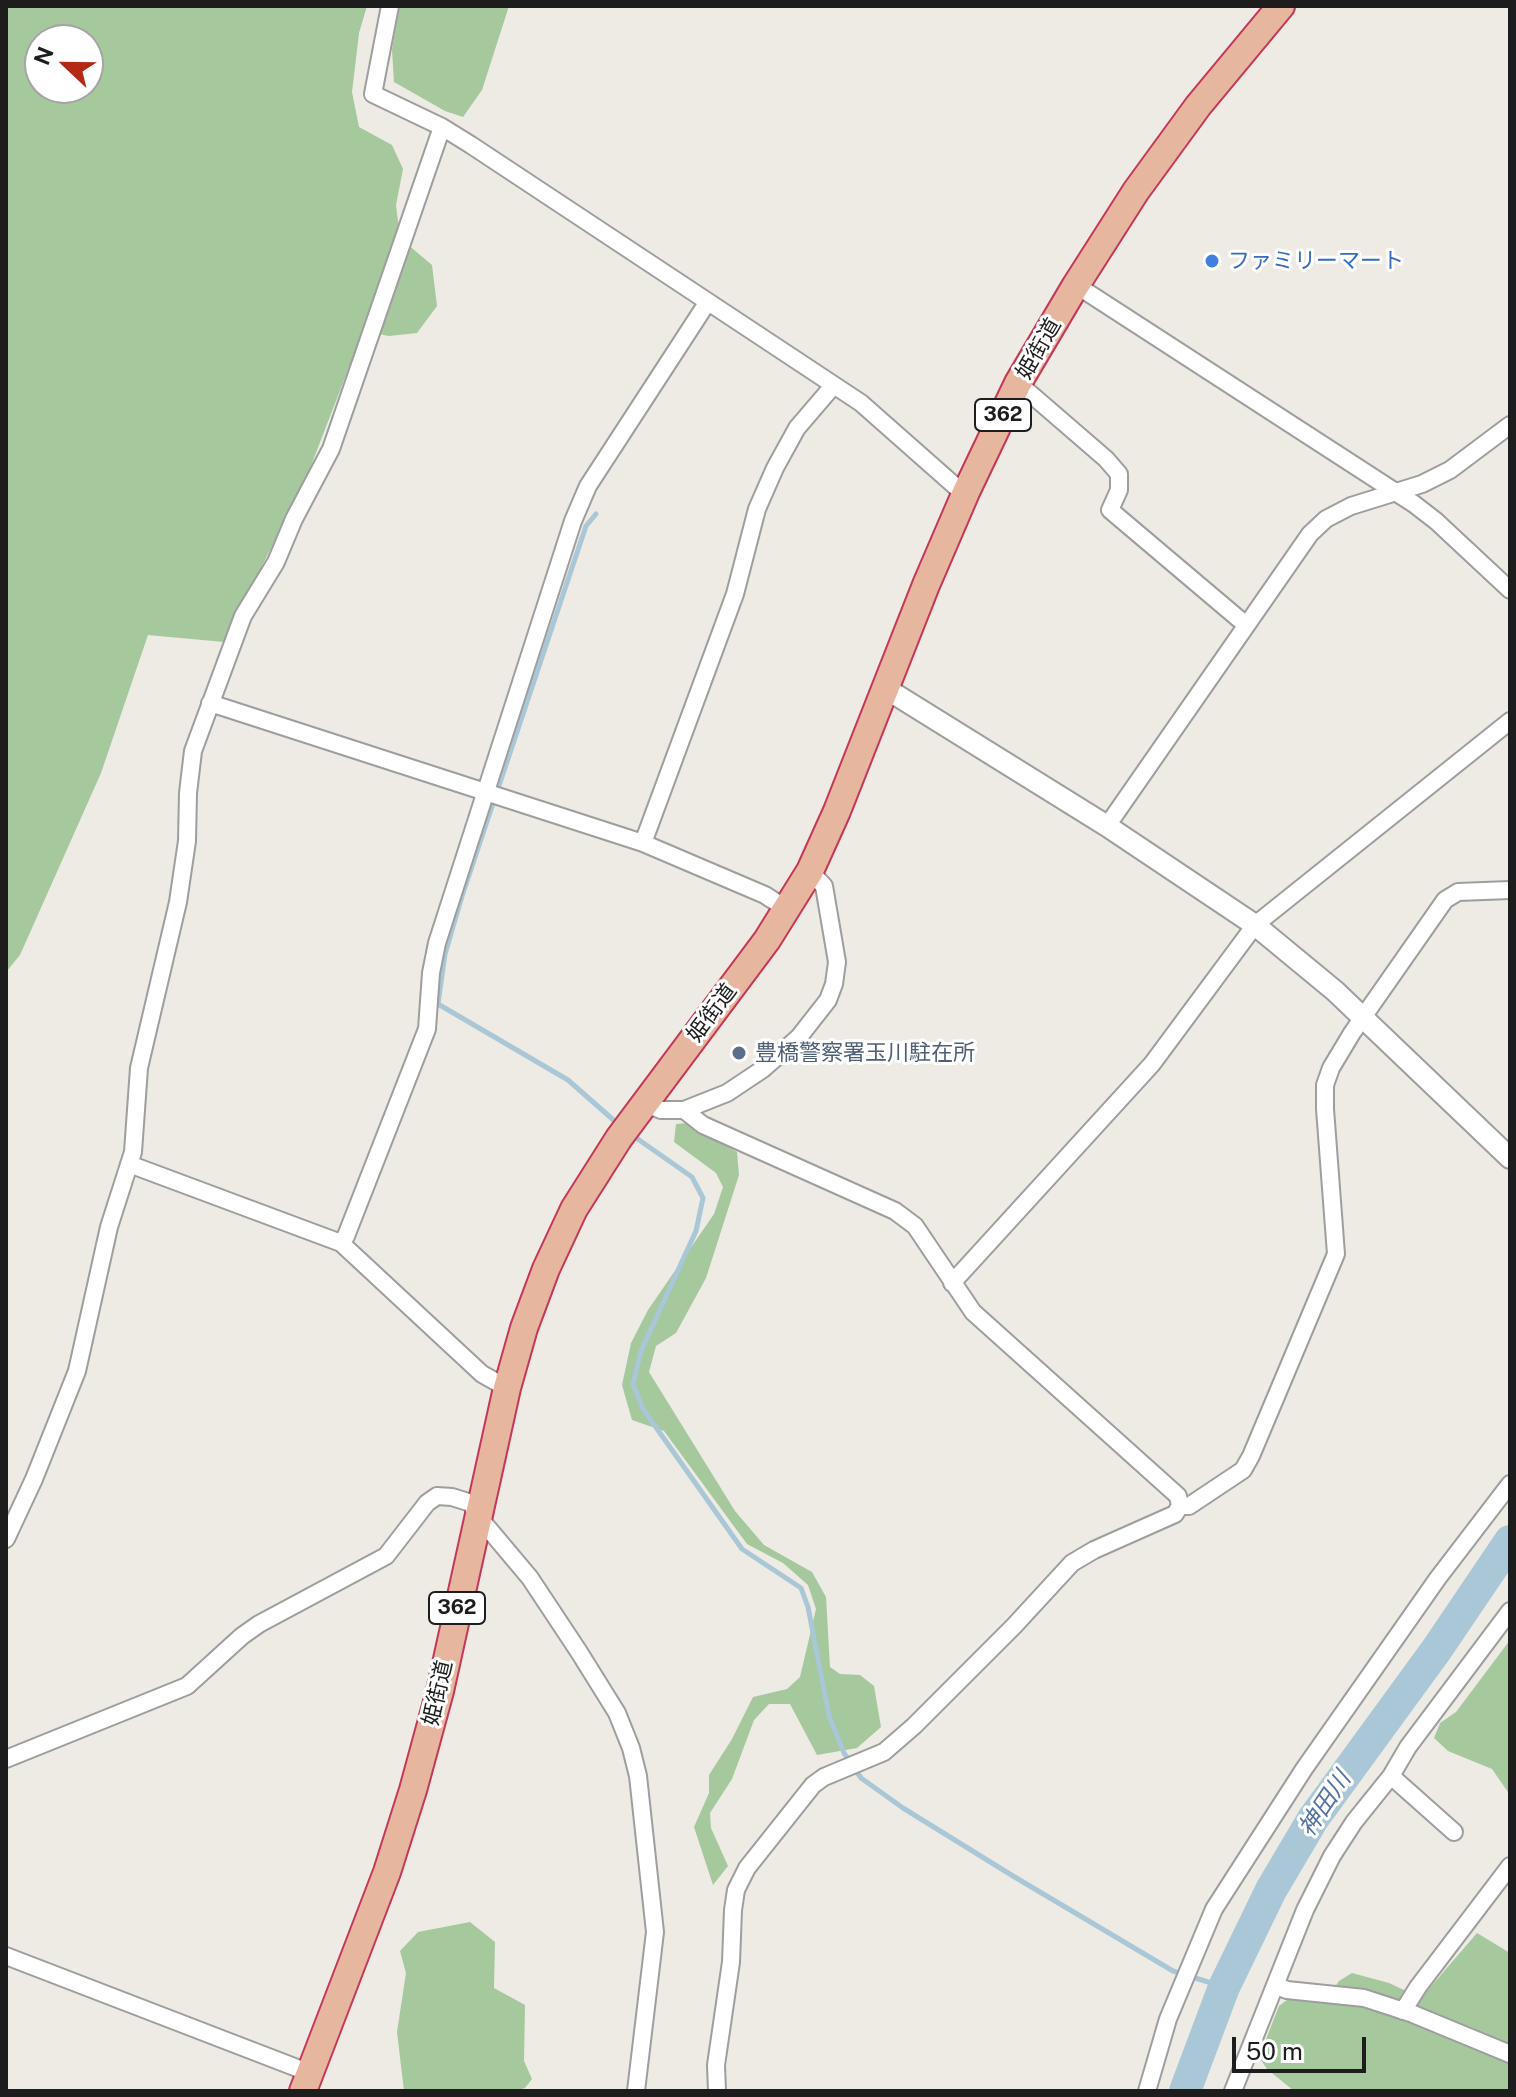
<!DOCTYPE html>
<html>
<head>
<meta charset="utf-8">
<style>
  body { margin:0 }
  #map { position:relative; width:1516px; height:2097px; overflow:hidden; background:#edebe4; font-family:"Public Sans",sans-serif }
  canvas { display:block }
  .frame { position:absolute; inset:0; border:8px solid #1d1d1d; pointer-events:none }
  .north { position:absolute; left:24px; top:24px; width:80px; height:80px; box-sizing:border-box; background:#fff; border:2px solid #a5a5a5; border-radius:50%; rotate:292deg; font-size:22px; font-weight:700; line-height:32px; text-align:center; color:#1d1d1d }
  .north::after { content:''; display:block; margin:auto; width:28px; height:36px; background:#b42816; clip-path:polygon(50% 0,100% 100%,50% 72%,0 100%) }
  .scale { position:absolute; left:1232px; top:2037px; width:134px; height:36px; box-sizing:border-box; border:4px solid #1d1d1d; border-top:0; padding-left:10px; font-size:24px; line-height:28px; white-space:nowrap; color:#1d1d1d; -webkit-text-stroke:6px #fff; paint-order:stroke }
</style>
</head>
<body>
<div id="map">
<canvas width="1516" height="2097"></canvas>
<div class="frame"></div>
<div class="north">N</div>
<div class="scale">50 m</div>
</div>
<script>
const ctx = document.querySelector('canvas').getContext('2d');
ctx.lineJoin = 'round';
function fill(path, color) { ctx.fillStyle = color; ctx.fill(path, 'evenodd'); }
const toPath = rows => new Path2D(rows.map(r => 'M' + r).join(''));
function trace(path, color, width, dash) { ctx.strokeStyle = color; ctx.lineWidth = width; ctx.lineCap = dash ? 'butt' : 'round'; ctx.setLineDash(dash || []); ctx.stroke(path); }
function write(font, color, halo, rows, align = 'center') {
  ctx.font = font + ' "Public Sans","Noto Sans JP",sans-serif'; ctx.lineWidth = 6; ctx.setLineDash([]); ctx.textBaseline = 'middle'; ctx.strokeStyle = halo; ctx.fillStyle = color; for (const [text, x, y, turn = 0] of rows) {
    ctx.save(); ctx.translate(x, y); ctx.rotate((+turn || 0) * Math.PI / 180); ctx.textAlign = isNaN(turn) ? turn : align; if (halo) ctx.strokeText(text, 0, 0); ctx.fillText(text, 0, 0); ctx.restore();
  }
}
const forest = toPath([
  [6,6,367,6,359,33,352,92,359,127,392,145,403,169,396,205,400,238,432,265,437,306,417,333,389,336,363,331,307,476,224,642,148,635,101,773,20,955,6,972],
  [40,40,88,40,88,88,40,88],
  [399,6,509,6,482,90,463,117,445,111,394,82,392,50],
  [689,1123,737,1152,739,1175,706,1278,676,1333,656,1346,649,1372,735,1511,764,1545,812,1572,826,1597,830,1667,840,1674,860,1675,874,1686,881,1727,857,1748,817,1755,790,1704,769,1704,754,1720,732,1779,710,1813,711,1828,728,1866,713,1885,694,1827,709,1793,709,1775,732,1739,753,1697,787,1689,800,1677,816,1609,808,1585,783,1563,747,1544,664,1431,632,1420,622,1385,631,1343,648,1310,714,1214,723,1187,716,1173,674,1142,676,1124],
  [1510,1640,1510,1795,1492,1769,1448,1751,1434,1738,1440,1723,1456,1712],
  [470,1922,495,1942,494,1988,525,2005,524,2061,532,2079,525,2088,514,2091,404,2091,397,2032,406,1973,400,1951,418,1932],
  [1477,1933,1510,1953,1510,2091,1294,2091,1267,2069,1259,2057,1279,2006,1288,1999,1324,2002,1339,1981,1352,1973,1389,1983,1421,1998]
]);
const stream = toPath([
  [596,514,586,526,462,896,445,954,438,1004,568,1080,618,1124],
  [632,1135,692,1177,703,1198,696,1231,641,1351,633,1384,643,1409,742,1549,801,1588,808,1607,829,1716,844,1753,861,1778,903,1808,1013,1876,1173,1971,1224,1987]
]);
const river = toPath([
  [1185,2091,1224,1987,1271,1890,1313,1819,1437,1649,1510,1541]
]);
const minor = toPath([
  [390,6,373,94,442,127,471,145,861,403,955,486,966,492],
  [1076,285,1414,504,1436,521,1510,590],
  [1018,383,1106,459,1119,474,1119,490,1110,510,1246,625],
  [210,703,643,843,765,895,788,910],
  [1107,826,1310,534,1326,519,1351,506,1422,484,1450,470,1510,425],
  [643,843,735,594,757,509,775,468,797,428,833,386],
  [644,1103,661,1110,684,1110,727,1093,763,1069,799,1037,828,1000,834,984,837,962,824,886,810,871],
  [684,1110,703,1125,895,1211,915,1226,973,1312,1178,1496,1180,1506],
  [129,1164,341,1243,482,1374,507,1388],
  [341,1243,346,1236,427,1029,431,973,437,943,573,521,588,486,707,303],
  [952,1283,1152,1064,1255,925,1510,721],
  [6,1539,34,1479,77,1371,109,1227,133,1152,139,1068,178,902,187,841,188,793,193,751,243,616,276,562,294,519,331,449,442,127],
  [6,1759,187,1686,242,1636,259,1624,386,1556,427,1503,437,1496,452,1497,471,1503,477,1515,530,1578,579,1652,617,1713,631,1748,638,1776,655,1932,636,2091],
  [1391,1776,1454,1832],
  [6,1956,310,2073],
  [1275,1985,1287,1990,1364,1998,1413,2014,1510,2054],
  [1403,2011,1418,1987,1510,1866],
  [717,2091,716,2065,731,1962,733,1910,736,1890,747,1868,813,1785,824,1777,884,1752,914,1726,1014,1626,1072,1563,1094,1550,1175,1514,1180,1506,1189,1506,1243,1470,1251,1456,1336,1254,1325,1109,1325,1085,1331,1068,1352,1033,1445,900,1458,892,1510,890],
  [1147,2091,1168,2019,1214,1909,1304,1769,1438,1578,1510,1484],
  [1233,2091,1305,1910,1332,1856,1354,1822,1391,1776,1408,1747,1510,1611]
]);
const tertiary = toPath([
  [885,688,1107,826,1255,925,1335,991,1510,1158]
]);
const trunk = toPath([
  [303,2091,387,1872,413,1790,440,1691,507,1388,524,1328,546,1269,574,1209,619,1138,767,940,810,871,837,811,926,585,966,492,1018,383,1076,285,1136,191,1198,106,1281,6]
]);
const markers = [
  [1212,261,8,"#3f7fe0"],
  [739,1053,8,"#5c6f8a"]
];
const shields = [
  [1003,415,56],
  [457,1608,56]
];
const shieldNames = [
  ["362",1003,415],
  ["362",457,1608]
];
const shopNames = [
  ["ファミリーマート",1228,261]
];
const streetNames = [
  ["姫街道",1039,349,-60],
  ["姫街道",712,1013,-53],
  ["姫街道",438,1693,-77]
];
const serviceNames = [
  ["豊橋警察署玉川駐在所",755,1053]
];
const waterNames = [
  ["神田川",1325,1804,-56]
];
fill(forest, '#a5c89d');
trace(stream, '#a9c7d6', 5);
trace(river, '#a9c7d6', 32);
trace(minor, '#9e9e9e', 20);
trace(tertiary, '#9e9e9e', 24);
trace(trunk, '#c53758', 30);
trace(minor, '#fff', 16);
trace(tertiary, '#fff', 20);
trace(trunk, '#e6b69f', 26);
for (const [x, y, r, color] of markers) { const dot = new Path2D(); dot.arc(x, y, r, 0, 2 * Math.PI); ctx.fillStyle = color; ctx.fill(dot); trace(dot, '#fff', 3); }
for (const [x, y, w] of shields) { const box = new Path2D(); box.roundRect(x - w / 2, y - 16, w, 32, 6); ctx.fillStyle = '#fff'; ctx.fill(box); trace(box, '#1d1d1d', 2); }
write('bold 20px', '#1d1d1d', null, shieldNames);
write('22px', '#366cbe', '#fff', shopNames, 'left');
write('22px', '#1d1d1d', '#fff', streetNames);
write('22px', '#4e5e75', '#fff', serviceNames, 'left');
write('italic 24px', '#5472a2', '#fff', waterNames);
</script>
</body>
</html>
